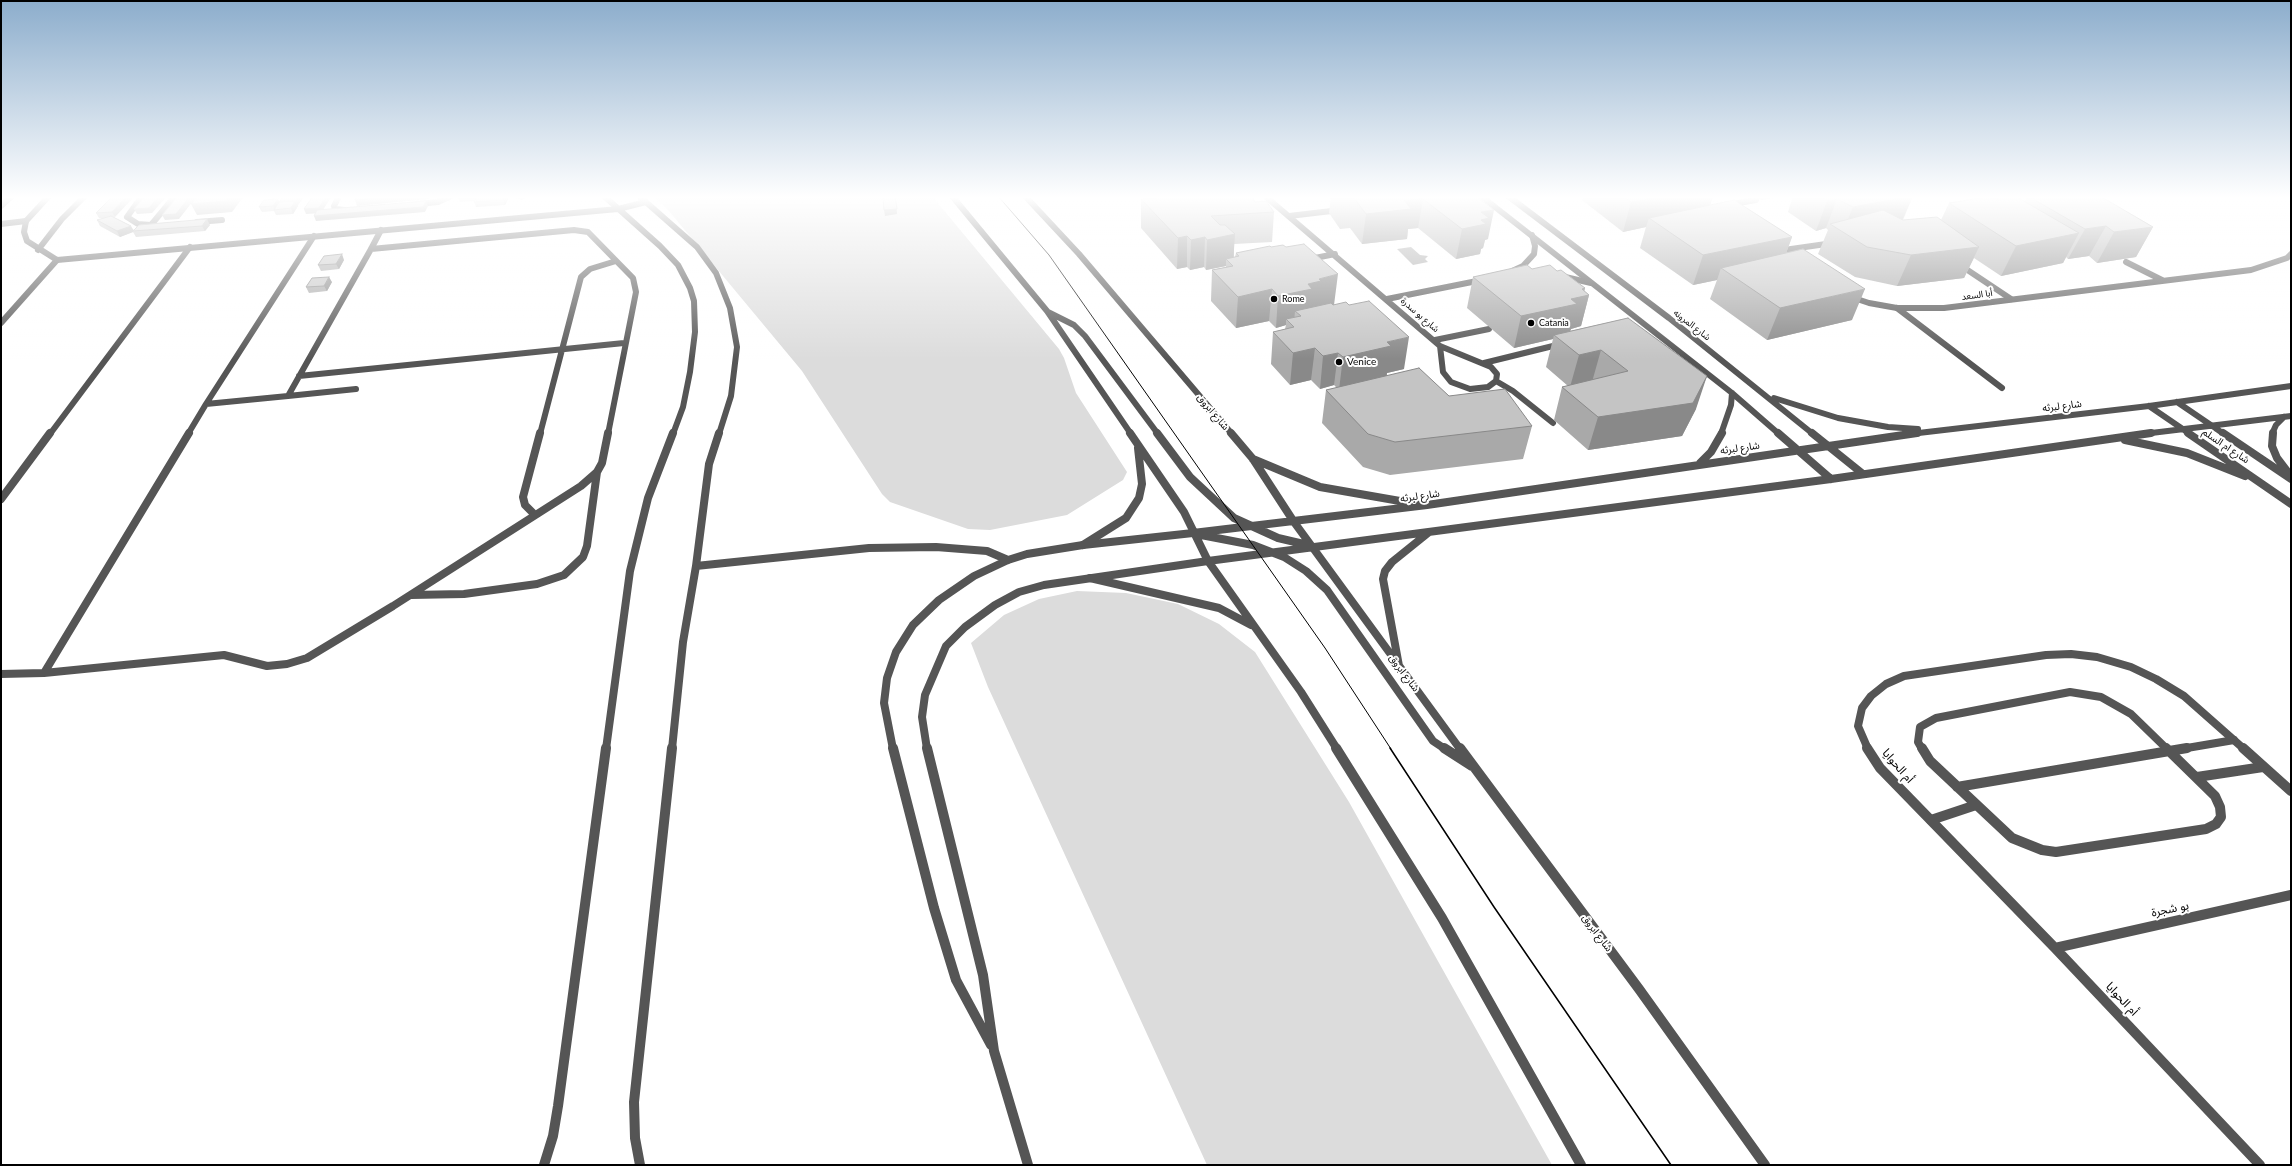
<!DOCTYPE html>
<html>
<head>
<meta charset="utf-8">
<style>
  body { margin:0 }
  #map { position:relative; width:2292px; height:1166px; overflow:hidden; background:#fff; font-family:Lato,sans-serif }
  canvas { display:block }
  .frame { position:absolute; inset:0; border:2px solid #000; pointer-events:none }
</style>
</head>
<body>
<div id="map">
<canvas width="2292" height="1166"></canvas>
<div class="frame"></div>
</div>
<script>
const ctx = document.querySelector('canvas').getContext('2d');
ctx.lineJoin = 'round';
function fill(path, color) { ctx.fillStyle = color; ctx.fill(path, 'evenodd'); }
const toPath = rows => new Path2D(rows.map(r => 'M' + r).join(''));
function trace(path, color, width, dash) { ctx.strokeStyle = color; ctx.lineWidth = width; ctx.lineCap = dash ? 'butt' : 'round'; ctx.setLineDash(dash || []); ctx.stroke(path); }
function write(font, color, halo, rows, align = 'center') {
  ctx.font = font + ' Lato,"Noto Sans Arabic",sans-serif'; ctx.lineWidth = 4; ctx.setLineDash([]); ctx.textBaseline = 'middle'; ctx.strokeStyle = halo; ctx.fillStyle = color; for (const [text, x, y, turn = 0] of rows) {
    ctx.save(); ctx.translate(x, y); ctx.rotate((+turn || 0) * Math.PI / 180); ctx.textAlign = isNaN(turn) ? turn : align; if (halo) ctx.strokeText(text, 0, 0); ctx.fillText(text, 0, 0); ctx.restore();
  }
}
const green = toPath([
  [653,196,932,196,1059,349,1064,358,1076,393,1127,472,1123,480,1067,515,990,530,968,529,890,502,882,494,802,371,669,211],
  [1077,591,1126,593,1178,604,1219,624,1255,652,1349,802,1552,1165,1207,1165,988,687,971,643,1004,615,1039,599]
]);
const water = toPath([
  [1411,247,1420,255,1428,256,1425,259,1428,262,1413,265,1397,249]
]);
const serviceFar2 = toPath([
  [142,196,127,217,138,224,151,225],
  [339,196,334,206,335,209,345,210],
  [417,204,438,202,451,196],
  [1727,205,1756,200],
  [1,206,12,196],
  [197,222,222,220],
  [1,224,26,221],
  [151,225,175,196],
  [371,249,381,230],
  [371,249,574,230,588,232,633,278,636,292,608,434],
  [1777,251,1833,243],
  [2126,262,2162,280],
  [1960,265,2011,299],
  [1897,308,2002,388],
  [1,323,57,260],
  [1435,340,1489,329],
  [299,376,624,343],
  [288,396,356,389],
  [206,404,314,236],
  [50,434,190,247],
  [188,434,206,404,288,396,371,249],
  [540,434,581,277,590,269,616,261]
]);
const serviceFar1 = toPath([
  [189,433,44,673,224,655,267,666,287,664,307,658,393,606,581,486,597,472,602,463,608,433],
  [1,499,50,433],
  [535,515,525,505,523,497,540,433],
  [411,595,464,594,537,584,564,575,583,557,587,546,597,472],
  [1,674,44,673],
  [1922,749,1918,742,1920,727,1936,718,2070,692,2101,697,2131,714,2167,749],
  [2181,749,2234,740]
]);
const service = toPath([
  [1922,748,1930,761,2012,838,2042,850,2056,852,2206,829,2216,824,2221,817,2220,807,2215,796,2166,748],
  [2197,777,2263,767],
  [1957,787,2187,748],
  [1931,820,1976,805]
]);
const minorFar2 = toPath([
  [49,196,26,221,24,232,27,241,57,260,618,209,646,202],
  [604,196,660,246,678,265,690,288,694,301,695,332,690,372,683,407,673,434],
  [639,196,697,247,716,273,730,308,737,347,731,396,719,434],
  [1265,196,1440,346],
  [1289,216,1340,210],
  [38,250,62,219,85,196],
  [1310,259,1335,254],
  [1510,272,1523,266,1534,254,1535,246,1532,235],
  [1561,276,1591,283],
  [1851,297,1869,303,1897,308,1944,308,2251,270,2287,258,2291,254],
  [1387,299,1482,280],
  [1440,346,1491,367,1497,374,1496,381,1488,387,1470,389,1451,382,1443,372,1440,346],
  [1484,363,1561,344],
  [1496,381,1513,391,1553,423]
]);
const minorFar1 = toPath([
  [696,566,869,548,936,547,987,551,1008,560],
  [606,749,630,571,648,498,673,433],
  [672,749,683,642,696,566,709,464,719,433],
  [893,749,884,703,887,678,896,652,913,625,939,600,974,576,1008,560,1027,554,1083,545,1193,533],
  [927,749,922,717,925,695,946,646,965,627,995,605,1019,592,1044,585,1208,561],
  [1868,749,1858,726,1862,708,1871,696,1886,684,1904,676,2046,655,2071,654,2097,657,2131,667,2156,679,2184,696,2244,749]
]);
const minor = toPath([
  [893,748,934,908,956,980,991,1045],
  [927,748,983,975,994,1051,1028,1165],
  [1867,748,1880,768,2055,948,2260,1165],
  [2243,748,2291,791],
  [2055,948,2291,895],
  [544,1165,553,1136,558,1106,606,748],
  [640,1165,635,1138,634,1102,672,748]
]);
const tertiaryFar2 = toPath([
  [952,196,1047,311,1131,434],
  [1025,196,1079,254,1232,434],
  [1481,196,1732,393,1779,434],
  [1508,196,1669,318,1813,434],
  [1048,312,1074,325,1085,336,1158,434],
  [1774,398,1838,418,1888,427,1918,429],
  [2177,402,2224,434],
  [2149,406,2190,434],
  [1721,434,1731,405,1732,393],
  [1910,434,2149,406,2291,386],
  [2143,434,2291,416],
  [2272,434,2276,425,2284,417]
]);
const tertiaryFar1 = toPath([
  [1130,433,1184,512,1208,561,1301,692,1337,749],
  [1157,433,1190,477,1234,518,1278,538,1308,545],
  [1231,433,1253,459,1294,522,1460,749],
  [1778,433,1831,479],
  [1812,433,1863,474],
  [2188,433,2291,504],
  [2223,433,2291,479],
  [2273,433,2272,446,2277,458,2290,475],
  [2125,440,2187,453,2245,476],
  [1253,459,1320,487,1417,504],
  [1700,463,1711,452,1722,433],
  [1193,533,1427,505,1917,433],
  [1201,535,1253,545,1284,557,1306,571,1327,590,1433,741,1445,749],
  [1083,545,1126,518,1139,498,1142,484,1138,448],
  [1208,561,1831,479,2151,433],
  [1090,578,1219,608,1251,625],
  [1399,666,1383,579,1385,571,1392,562,1428,533]
]);
const tertiary = toPath([
  [1336,748,1442,918,1581,1165],
  [1444,748,1472,766],
  [1460,748,1639,989,1765,1165]
]);
const tramFar1 = toPath([
  [998,196,1049,255,1325,648,1391,749]
]);
const tram = toPath([
  [1390,748,1494,907,1671,1165]
]);
const wall = toPath([
  [113,196,115,217,114,217,134,230,210,225,205,231,136,237,133,232,120,237,100,226,97,220,104,218,99,218,96,213],
  [283,196,302,196,303,198,298,205,298,206,293,214,276,215,274,211,262,212,259,207,280,202],
  [459,196,506,196,508,199,505,205,476,207,474,201,460,202,458,197],
  [513,196,531,196,521,200,513,197],
  [1331,196,1476,196,1488,239,1485,240,1483,248,1481,249,1480,254,1456,259,1418,228,1408,229,1407,239,1362,244,1350,228,1340,229,1329,213],
  [1583,196,1713,196,1710,206,1792,237,1786,253,1852,320,1767,340,1710,299,1717,280,1693,285,1640,248,1646,227,1623,232,1582,200],
  [1755,196,1785,196,1761,200],
  [1793,196,1913,196,1903,220,1941,220,1949,203,1992,198,1993,196,2025,201,2028,196,2153,227,2136,257,2097,263,2089,256,2068,259,2066,257,2063,263,2001,276,1974,258,1964,278,1897,286,1855,277,1818,254,1828,230,1826,228,1816,231,1788,212],
  [1141,199,1255,202,1274,212,1272,242,1234,244,1234,258,1235,257,1236,253,1334,305,1404,369,1387,373,1387,376,1449,396,1532,426,1523,459,1390,475,1363,467,1322,423,1326,390,1337,388,1334,385,1320,389,1311,380,1290,385,1271,364,1273,332,1285,329,1286,325,1276,328,1269,321,1236,328,1211,301,1212,270,1226,267,1226,266,1206,270,1204,267,1190,270,1187,267,1177,269,1141,228],
  [344,260,339,269,321,271,318,265],
  [1532,269,1585,288,1584,291,1589,295,1581,326,1571,329,1570,331,1628,318,1696,409,1682,436,1588,450,1554,420,1562,387,1568,386,1546,367,1553,339,1514,348,1467,308,1473,277],
  [332,282,327,291,309,293,306,287]
]);
const shadedWall = toPath([
  [127,196,135,196,115,217,112,212],
  [159,196,167,196,152,213,137,214,134,209],
  [190,196,197,196,179,219,165,220,162,215],
  [230,196,244,196,232,212,197,215,191,204],
  [299,196,302,196,303,198,298,205,298,206,293,214,291,208,282,207,280,201],
  [326,196,332,196,321,213,306,214,304,209],
  [406,196,430,196,428,199,357,206,355,200],
  [473,196,478,196,475,201],
  [505,196,506,196,508,199,505,205,503,200],
  [520,196,531,196,521,200],
  [1665,196,1713,196,1706,216,1649,218,1646,227,1623,232,1631,202],
  [1763,196,1785,196,1761,200],
  [1913,196,1900,225,1843,231,1853,207],
  [278,199,281,204,275,210,273,206],
  [1423,199,1418,228,1408,229,1407,239,1362,244,1366,214,1404,200],
  [1837,199,1826,228,1816,231,1827,201],
  [426,201,428,206,425,212,316,221,314,216],
  [896,201,897,214,885,216,884,210],
  [1494,210,1488,239,1485,240,1483,248,1481,249,1480,254,1456,259,1462,229,1481,212],
  [207,219,210,225,205,231,202,226],
  [131,226,134,231,133,231,133,232,120,237,117,231],
  [2106,226,2089,256,2068,259,2085,229],
  [2153,227,2136,257,2097,263,2114,232],
  [2079,233,2063,263,2001,276,2016,246],
  [1235,234,1233,265,1226,259,1226,266,1206,270,1207,240],
  [1187,236,1187,267,1177,269,1178,238],
  [1205,237,1204,267,1190,270,1191,240],
  [1792,237,1781,267,1721,268,1717,280,1693,285,1703,255],
  [1979,247,1964,278,1897,286,1911,255],
  [342,254,344,260,339,269,336,264],
  [1338,274,1334,305,1301,316,1295,311,1294,323,1286,319,1286,325,1276,328,1278,296,1308,284,1319,279],
  [329,277,332,282,327,291,324,286],
  [1585,288,1583,296,1589,295,1581,326,1571,329,1569,335,1554,335,1553,339,1514,348,1521,316,1571,299,1582,289],
  [1272,289,1269,321,1236,328,1238,297],
  [1865,289,1852,320,1767,340,1780,308],
  [1409,337,1404,369,1387,373,1386,378,1339,390,1343,357,1387,342],
  [1315,348,1311,380,1290,385,1293,353],
  [1601,350,1592,382,1570,387,1579,355],
  [1338,353,1334,385,1320,389,1323,356],
  [1707,376,1696,409,1682,436,1588,450,1598,417]
]);
const building = toPath([
  [113,196,127,196,112,212,96,213,113,196],
  [145,196,159,196,149,208,134,209,145,196],
  [178,196,190,196,176,214,162,215,178,196],
  [198,196,230,196,226,201,191,204,198,196],
  [283,196,299,196,296,200,280,201,283,196],
  [313,196,326,196,319,208,304,209,313,196],
  [357,196,406,196,355,200,357,196],
  [459,196,473,196,458,197,459,196],
  [477,196,505,196,503,200,474,202,477,196],
  [883,196,895,196,897,209,884,210,883,196],
  [1179,196,1251,196,1255,202,1266,201,1274,212,1211,216,1220,225,1225,225,1235,234,1207,240,1205,237,1191,240,1187,236,1178,238,1141,199,1179,196],
  [1341,196,1476,196,1494,210,1481,212,1489,218,1481,220,1486,224,1462,229,1423,199,1404,200,1411,209,1366,214,1354,198,1344,199,1341,196],
  [1623,196,1665,196,1631,202,1623,196],
  [1819,196,1912,196,1853,207,1837,199,1827,201,1819,196],
  [1993,196,2015,196,2079,233,2016,246,1949,203,1987,197,1999,200,1993,196],
  [2028,196,2100,196,2153,227,2114,232,2106,226,2085,229,2028,196],
  [278,199,273,206,259,207,264,200,278,199],
  [1734,200,1792,237,1703,255,1649,218,1734,200],
  [295,201,291,208,274,210,279,202,295,201],
  [426,201,423,207,314,216,317,210,426,201],
  [1883,210,1903,220,1937,217,1979,247,1911,255,1867,247,1830,224,1883,210],
  [111,216,131,226,117,231,97,220,111,216],
  [207,219,202,226,133,231,139,225,207,219],
  [1304,244,1338,274,1319,279,1321,281,1308,284,1312,289,1278,296,1272,289,1238,297,1212,270,1233,266,1226,259,1239,256,1236,253,1270,246,1271,247,1283,245,1286,247,1304,244],
  [1803,249,1865,289,1780,308,1721,268,1803,249],
  [342,254,336,264,318,265,324,256,342,254],
  [1527,265,1532,269,1550,265,1557,271,1561,270,1585,288,1582,289,1589,295,1571,299,1577,304,1521,316,1473,277,1527,265],
  [329,277,324,286,306,287,312,278,329,277],
  [1369,301,1409,337,1387,342,1391,346,1343,357,1338,353,1323,356,1315,348,1293,353,1273,332,1294,327,1286,319,1301,316,1295,311,1331,303,1333,305,1346,302,1349,305,1369,301],
  [1628,318,1707,376,1693,403,1598,417,1562,387,1628,371,1601,350,1579,355,1554,335,1628,318],
  [1419,368,1449,396,1505,389,1532,426,1395,442,1368,434,1326,390,1419,368]
]);
const markers = [
  [1274,299,4,"#000"],
  [1531,323,4,"#000"],
  [1339,362,4,"#000"]
];
const farStreetnames = [
  ["أبا السعد",1977,295,-8],
  ["شارع بو سدرة",1420,315,41],
  ["شارع المرونه",1692,325,38]
];
const farPoinames = [
  ["Rome",1282,299],
  ["Catania",1539,323]
];
const poiNames = [
  ["Venice",1347,362]
];
const streetNames = [
  ["شارع لبرثه",2062,406,-7],
  ["شارع ابروق",1213,412,50],
  ["شارع ام السلم",2226,446,34],
  ["شارع لبرثه",1740,448,-8],
  ["شارع لبرثه",1420,496,-8],
  ["شارع ابروق",1404,673,53],
  ["شارع ابروق",1597,933,53]
];
const nearStreetnames = [
  ["أم الحوايا",1898,766,49],
  ["بو شجرة",2170,909,-12],
  ["أم الحوايا",2122,999,47]
];
fill(green, '#dcdcdc');
fill(water, '#a3a3a3');
trace(serviceFar2, '#555', 6);
trace(serviceFar1, '#555', 8);
trace(service, '#555', 10);
trace(minorFar2, '#555', 6);
trace(minorFar1, '#555', 8);
trace(minor, '#555', 10);
trace(tertiaryFar2, '#555', 6);
trace(tertiaryFar1, '#555', 8);
trace(tertiary, '#555', 10);
trace(tramFar1, '#000', 1);
trace(tram, '#000', 1.5);
fill(wall, '#a9a9a9');
fill(shadedWall, '#898989');
fill(building, '#c4c4c4');
trace(building, '#898989', 1);
const sky = ctx.createLinearGradient(0, 0, 0, 359);
sky.addColorStop(0, '#8cadcc');
sky.addColorStop(0.55, '#fff');
sky.addColorStop(1, '#ffffff00');
ctx.fillStyle = sky;
ctx.fillRect(0, 0, 2292, 359);
for (const [x, y, r, color] of markers) { const dot = new Path2D(); dot.arc(x, y, r, 0, 2 * Math.PI); ctx.fillStyle = color; ctx.fill(dot); trace(dot, '#fff', 1.5); }
write('9px', '#000', '#fff', farStreetnames);
write('9px', '#000', '#fff', farPoinames, 'left');
write('10px', '#000', '#fff', poiNames, 'left');
write('10px', '#000', '#fff', streetNames);
write('12px', '#000', '#fff', nearStreetnames);
</script>
</body>
</html>
